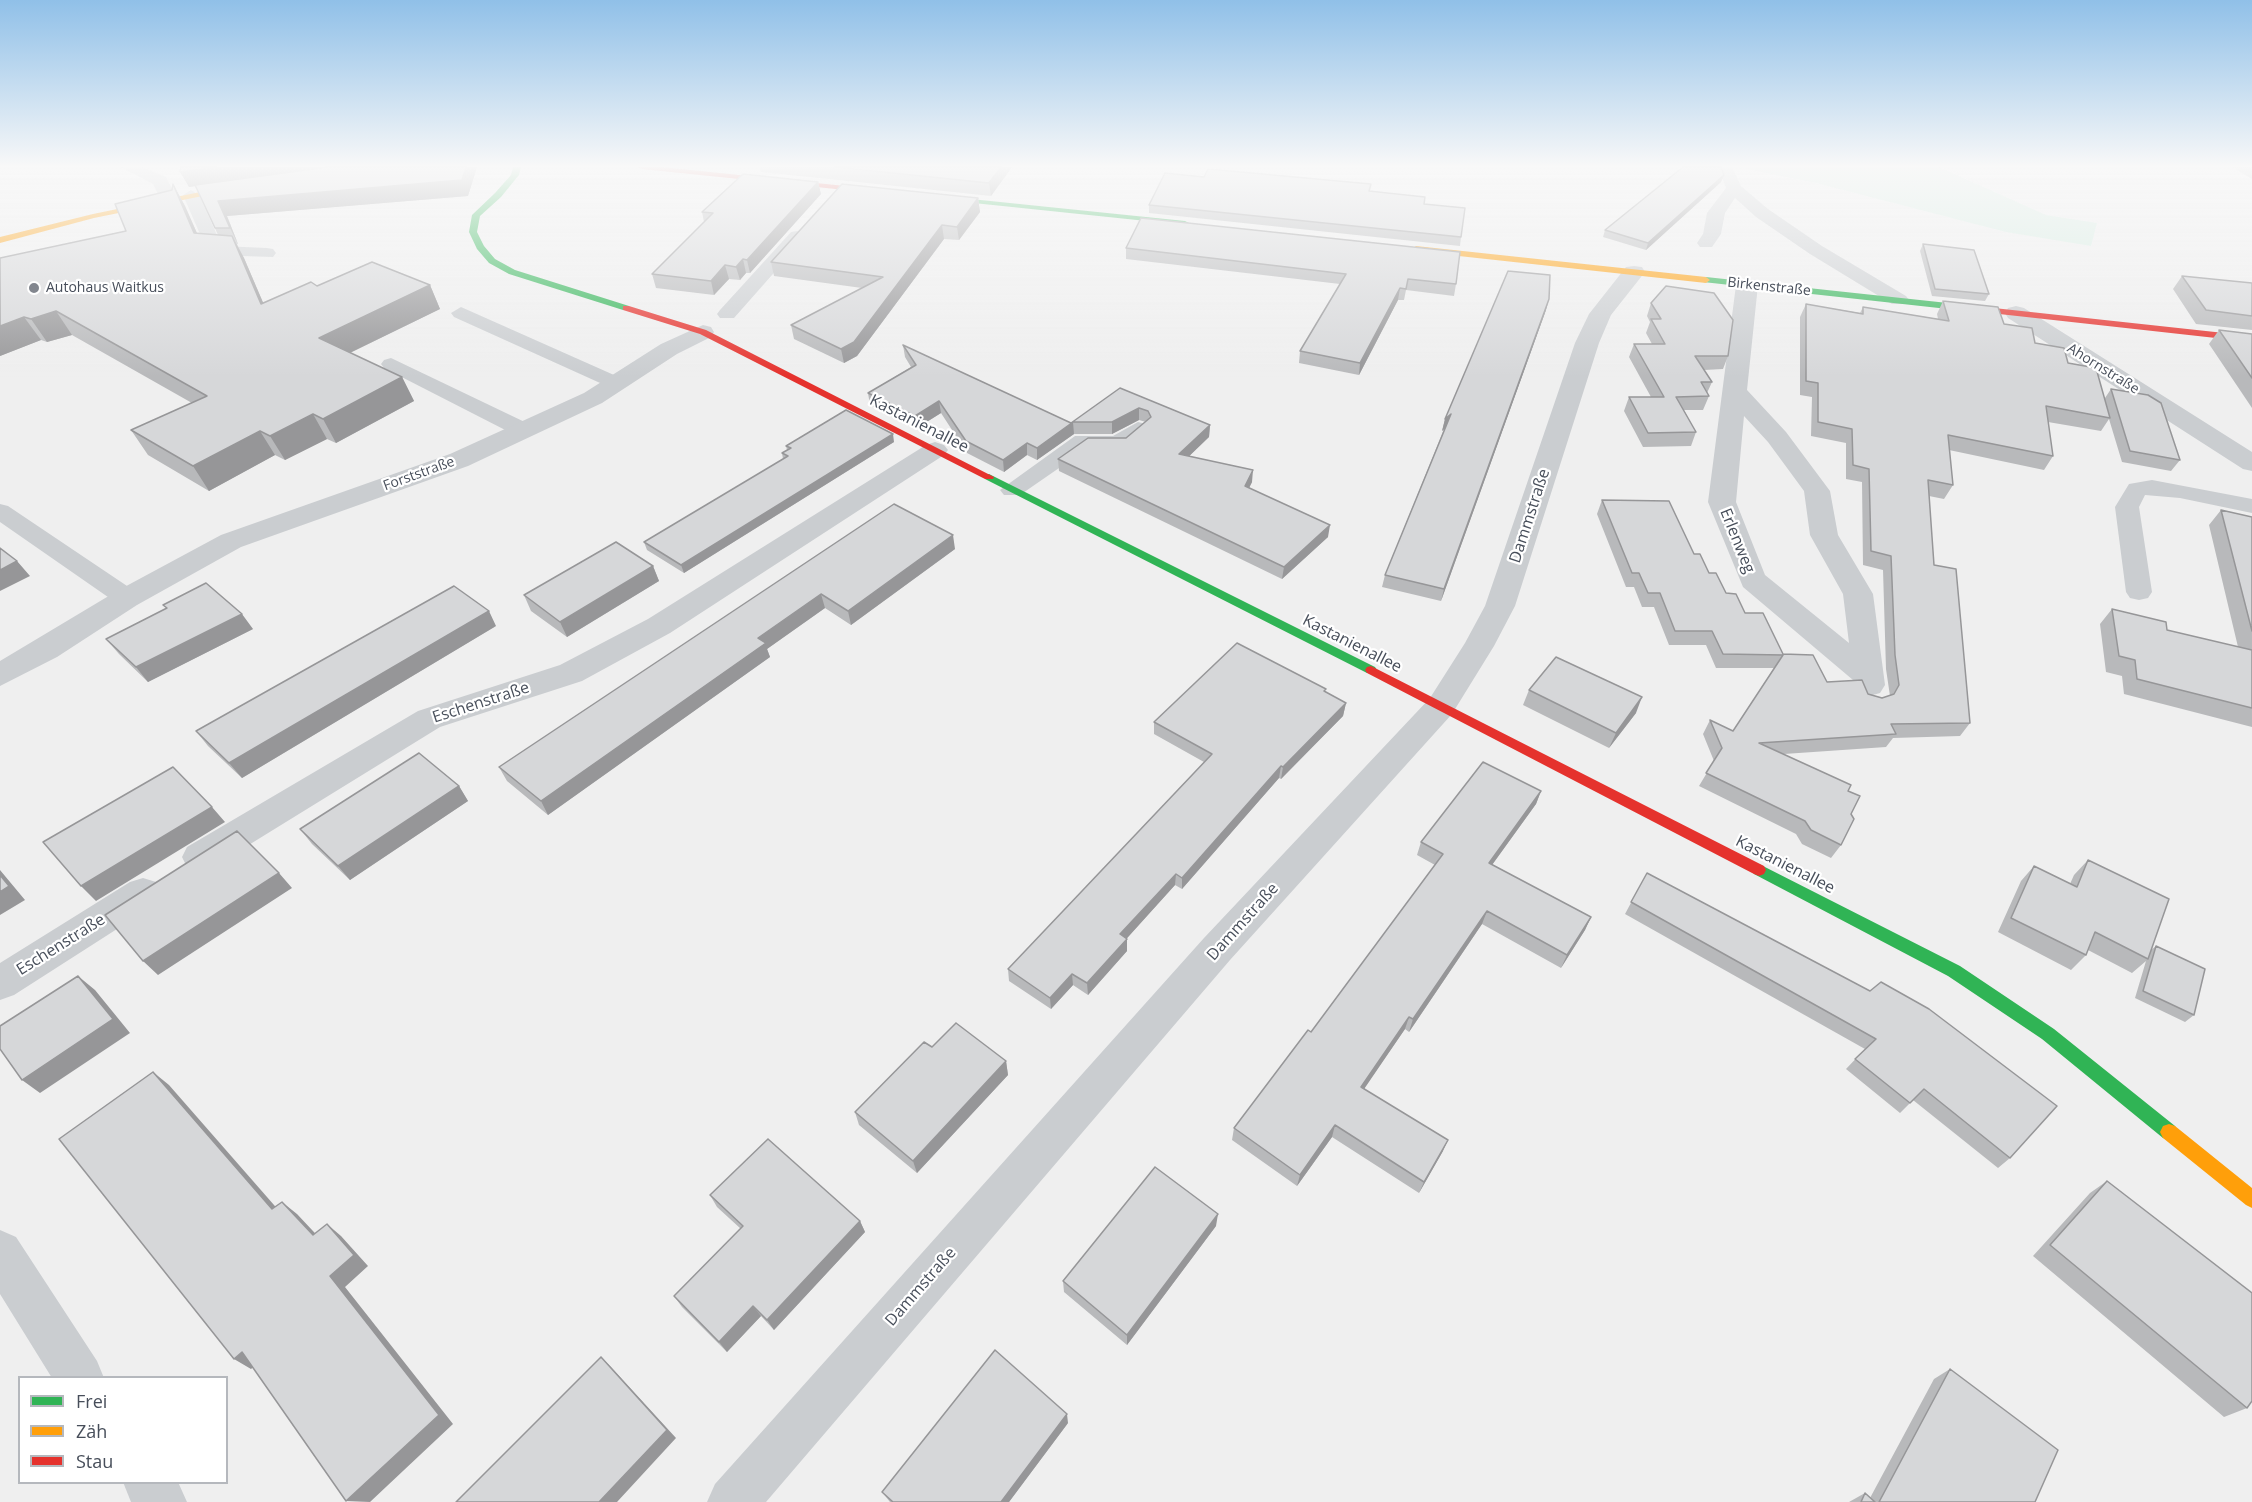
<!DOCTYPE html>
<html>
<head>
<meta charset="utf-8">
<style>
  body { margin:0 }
  #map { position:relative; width:2252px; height:1502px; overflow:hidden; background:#efefef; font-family:"Open Sans",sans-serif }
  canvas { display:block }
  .legend { position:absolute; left:18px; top:1376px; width:210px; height:108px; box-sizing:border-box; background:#fff; border:2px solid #b5b8bd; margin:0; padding:8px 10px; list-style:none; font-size:18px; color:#474e5a }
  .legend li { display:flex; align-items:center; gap:12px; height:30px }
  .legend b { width:30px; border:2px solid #b5b8bd }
</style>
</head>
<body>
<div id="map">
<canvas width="2252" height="1502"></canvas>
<ul class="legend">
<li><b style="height:8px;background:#30b455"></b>Frei</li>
<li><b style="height:8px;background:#ff9f0a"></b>Zäh</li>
<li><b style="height:8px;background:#e5322d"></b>Stau</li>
</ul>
</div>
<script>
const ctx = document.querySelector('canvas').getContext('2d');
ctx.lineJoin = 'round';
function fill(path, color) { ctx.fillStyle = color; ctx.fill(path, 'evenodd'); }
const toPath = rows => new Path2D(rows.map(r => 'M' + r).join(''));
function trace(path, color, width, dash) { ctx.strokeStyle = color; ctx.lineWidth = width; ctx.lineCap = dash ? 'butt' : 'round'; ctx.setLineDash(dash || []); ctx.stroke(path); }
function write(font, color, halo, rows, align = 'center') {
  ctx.font = font + ' "Open Sans",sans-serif'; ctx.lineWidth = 4.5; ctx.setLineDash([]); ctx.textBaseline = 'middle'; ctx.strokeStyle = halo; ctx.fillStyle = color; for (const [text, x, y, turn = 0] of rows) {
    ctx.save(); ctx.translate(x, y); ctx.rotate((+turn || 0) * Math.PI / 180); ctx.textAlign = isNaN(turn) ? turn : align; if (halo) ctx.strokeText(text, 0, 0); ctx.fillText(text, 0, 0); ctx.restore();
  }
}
const green = toPath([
  [1737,167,1939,167,2046,215,2097,223,2091,246,2006,232,1816,183]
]);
const lane = toPath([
  [121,167,142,167,166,177,178,200,169,205,163,204,153,184,121,167],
  [1718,167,1732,167,1741,186,1768,209,1822,246,1906,296,1909,300,1906,304,1892,304,1810,254,1756,217,1735,198,1725,213,1721,234,1712,247,1700,247,1697,243,1703,234,1707,213,1726,188,1718,167],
  [191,190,199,195,222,246,267,248,273,249,276,253,273,257,209,255,183,195,191,190],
  [797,231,806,236,803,240,734,318,720,318,717,314,720,310,791,232,797,231],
  [461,307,623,379,626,383,623,387,616,389,609,387,454,317,451,313,461,307],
  [391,358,531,425,534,430,531,435,515,435,384,368,381,364,384,360,391,358],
  [1138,422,1146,424,1149,429,1125,448,1088,448,1020,495,1004,495,1000,490,1075,436,1113,436,1138,422],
  [2152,480,2252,499,2252,513,2180,498,2145,495,2139,507,2152,592,2148,598,2139,600,2130,598,2126,592,2115,507,2129,484,2152,480],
  [0,504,8,506,136,592,140,598,136,604,127,606,118,604,0,522,0,504]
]);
const street = toPath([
  [1634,266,1642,267,1645,272,1611,315,1599,343,1515,606,1494,646,1452,714,1230,960,766,1502,707,1502,715,1484,1204,938,1430,698,1465,643,1485,606,1575,343,1589,314,1626,267,1634,266],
  [1747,278,1755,280,1758,285,1747,390,1786,432,1830,491,1838,535,1873,594,1885,685,1880,693,1869,696,1858,693,1853,680,1743,587,1708,502,1736,285,1739,280,1747,278],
  [1744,416,1768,442,1804,491,1810,535,1843,594,1849,643,1765,575,1736,502,1744,416],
  [2016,306,2024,308,2252,452,2252,471,2243,469,2008,318,2005,313,2008,308,2016,306],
  [703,325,711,327,714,332,711,337,677,354,602,403,468,466,241,547,137,605,57,657,0,686,0,661,117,591,221,535,450,454,584,393,661,344,703,325],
  [935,442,944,445,948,450,944,455,670,633,582,681,440,727,213,867,200,871,187,867,182,857,187,847,418,711,560,665,648,619,926,445,935,442],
  [143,878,156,882,161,893,156,904,14,995,0,1000,0,963,130,882,143,878],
  [0,1230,16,1237,97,1361,104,1378,52,1378,0,1294,0,1230],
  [123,1482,178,1482,187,1502,131,1502,123,1482]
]);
const fast = toPath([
  [513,167,521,167,519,175,501,197,480,216,477,232,484,246,495,259,515,270,629,306,629,310,623,310,509,274,489,263,477,249,469,232,472,215,495,193,511,175,513,167],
  [932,195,1185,221,1189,223,1185,225,935,199,931,197,932,195],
  [1706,277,1957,304,1962,307,1957,310,1703,282,1703,278,1706,277],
  [989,474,1375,667,1377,670,1375,673,1367,673,985,479,985,475,989,474],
  [1759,864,1960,966,2054,1029,2175,1126,2178,1132,2175,1138,2169,1140,2163,1138,2042,1039,1948,976,1754,874,1752,870,1754,866,1759,864]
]);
const slow = toPath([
  [244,183,248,185,247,187,94,218,0,243,0,237,93,214,244,183],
  [1416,246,1706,277,1710,280,1706,283,1413,251,1412,249,1416,246],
  [2169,1124,2175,1126,2252,1188,2252,1208,2246,1205,2163,1138,2160,1132,2163,1126,2169,1124]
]);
const jam = toPath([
  [638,167,662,167,884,190,888,192,884,194,642,169,638,167],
  [1957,304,2252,336,2252,342,1954,309,1954,305,1957,304],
  [623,306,629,306,706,330,994,477,993,479,985,479,700,334,623,310,623,306],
  [1371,666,1764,866,1766,870,1764,874,1759,876,1754,874,1367,673,1365,670,1367,667,1371,666]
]);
const wall = toPath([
  [181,167,477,167,468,196,227,216,238,244,237,244,244,258,263,303,317,286,430,285,440,309,350,353,402,377,414,401,336,443,327,439,285,460,275,455,209,491,148,455,131,430,192,403,72,335,47,342,41,340,0,356,0,258,126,231,172,190,173,184,185,206,197,233,218,235,196,186,189,187],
  [760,167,1012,167,991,196,761,172],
  [2232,167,2252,167,2252,179],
  [1724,175,1721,182,1646,250,1603,237,1605,230],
  [1204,177,1370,191,1424,204,1461,237,1460,246,1149,213,1149,205],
  [818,182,821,194,750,273,746,273,740,280,729,279,714,295,656,288,652,274,704,222,702,212],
  [978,198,980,212,959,240,944,239,857,356,844,363,794,339,791,325,862,288,774,276,771,262],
  [1923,244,1989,294,1985,301,1932,296,1920,251],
  [1126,248,1456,284,1454,296,1406,290,1404,300,1398,300,1359,375,1299,363,1300,351,1340,284,1126,259],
  [2182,276,2252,283,2252,330,2196,324,2173,289],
  [1943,301,2004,324,2068,363,2105,398,2111,389,2180,460,2171,471,2122,462,2109,419,2101,431,2048,422,2053,456,2044,470,1949,450,1953,485,1944,499,1929,496,1934,565,1970,723,1960,736,1893,738,1886,747,1784,754,1848,791,1851,814,1841,845,1831,858,1802,844,1796,834,1699,786,1714,761,1703,734,1710,720,1733,731,1774,668,1716,668,1706,645,1669,645,1654,607,1642,607,1634,587,1626,587,1597,514,1602,500,1694,554,1709,573,1726,593,1745,613,1783,654,1827,682,1882,698,1890,696,1886,669,1883,570,1863,565,1862,482,1846,479,1846,443,1811,436,1812,397,1800,395,1800,317,1806,304,1860,313,1863,307,1938,319,1937,314],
  [1651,303,1728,356,1723,369,1704,370,1712,382,1707,393,1709,396,1703,410,1684,410,1696,432,1691,446,1643,447,1624,411,1629,397,1651,397,1629,357,1634,344,1652,344,1646,333,1650,322,1647,316],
  [1546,310,1441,601,1382,587,1385,575,1444,429,1442,431,1445,419],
  [2219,330,2252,334,2252,408,2209,344],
  [903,345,1071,423,1120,388,1210,425,1209,437,1189,456,1252,482,1249,488,1328,537,1282,579,1059,471,1058,459,1126,438,1146,422,1139,420,1112,434,1074,434,1037,460,1027,455,1004,472,967,453,941,413,917,428,870,405,868,393,911,367,905,357],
  [894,442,684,573,647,550,644,542,783,459,782,453,787,450,786,446],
  [894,504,955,549,851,625,825,608,767,649,770,657,548,815,507,781,499,767],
  [2221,510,2252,517,2252,727,2124,694,2122,676,2106,672,2100,624,2112,609,2167,630,2238,647,2209,525],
  [653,566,659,581,567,637,531,611,524,595],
  [163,605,253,629,148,682,119,654,106,639,166,608],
  [496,626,242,778,208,746,196,731],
  [1529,690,1636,713,1609,748,1523,705],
  [1325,692,1346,703,1343,716,1281,779,1279,778,1182,889,1175,885,1126,939,1127,951,1088,995,1073,985,1051,1009,1009,981,1008,969,1204,762,1154,734,1154,722],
  [459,786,468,801,350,880,312,844,300,829],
  [1541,791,1536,804,1492,865,1591,917,1585,930,1561,968,1482,924,1409,1032,1405,1029,1364,1088,1443,1151,1419,1193,1332,1137,1297,1186,1232,1140,1234,1128,1311,1032,1435,865,1417,855,1421,842],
  [2088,860,2151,950,2156,946,2194,1015,2185,1022,2135,998,2146,961,2132,973,2088,950,2086,955,2071,970,1998,932,2021,881,2034,866,2070,884,2074,875],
  [1647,873,1870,991,2010,1158,1998,1168,1913,1100,1900,1113,1846,1069,1865,1049,1625,914],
  [932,1047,1006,1061,1008,1075,917,1173,859,1125,855,1112],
  [2107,1181,2247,1408,2224,1417,2033,1256,2090,1193],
  [710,1195,860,1221,865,1232,774,1330,761,1316,727,1352,682,1307,674,1296,741,1229,717,1207],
  [1216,1226,1127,1345,1064,1292,1063,1281],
  [1950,1369,2035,1502,1849,1502,1865,1493,1870,1498,1934,1379],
  [1068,1423,1009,1502,890,1502,882,1492]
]);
const shadedWall = toPath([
  [216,167,330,167,189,187,180,172],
  [466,167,477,167,468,196,227,216,238,244,230,228,218,201],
  [1001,167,1012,167,991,196,989,183],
  [1724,175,1721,182,1646,250,1648,243],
  [818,182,821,194,750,273,747,260],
  [173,184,185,206,207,256,194,233],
  [978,198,980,212,959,240,957,227],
  [942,225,944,239,857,356,844,363,841,349],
  [232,236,244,258,274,328,261,304],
  [743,259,746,273,740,280,736,267],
  [725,265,729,279,714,295,711,281],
  [430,285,440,309,331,362,319,338],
  [1400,288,1398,300,1359,375,1360,363],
  [1549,299,1546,310,1441,601,1444,589],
  [56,311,72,335,47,342,31,319],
  [24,317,41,340,0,356,0,326],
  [402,377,414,401,336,443,323,419],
  [939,401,941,413,917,428,915,416],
  [1139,408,1139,420,1112,434,1112,422],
  [313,414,327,439,285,460,270,436],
  [1451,414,1448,426,1442,431,1445,419],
  [1073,422,1074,434,1037,460,1037,448],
  [1210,425,1209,437,1179,466,1179,454],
  [260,431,275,455,209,491,193,466],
  [893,434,894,442,684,573,681,565],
  [1027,443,1027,455,1004,472,1003,460],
  [1253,470,1252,482,1244,498,1245,486],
  [1330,525,1328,537,1282,579,1284,567],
  [953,535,955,549,851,625,848,611],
  [17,561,30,576,0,591,0,570],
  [653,566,659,581,567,637,560,622],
  [821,594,825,608,767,649,770,657,548,815,541,801,758,638],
  [489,611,496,626,242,778,229,763],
  [242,614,253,629,148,682,136,667],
  [1642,697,1636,713,1609,748,1616,733],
  [1346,703,1343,716,1281,779,1283,767],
  [1281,766,1279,778,1182,889,1182,878],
  [459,786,468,801,350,880,338,866],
  [1541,791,1536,804,1484,876,1489,863],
  [212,807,225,822,96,901,81,886],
  [0,870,25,900,0,915],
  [279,873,292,888,158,975,143,961],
  [1176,874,1175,885,1120,946,1120,934],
  [1487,911,1482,924,1409,1032,1413,1019],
  [1591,917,1585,930,1561,968,1567,955],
  [1127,939,1127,951,1088,995,1087,983],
  [1072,974,1073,985,1051,1009,1050,998],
  [78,976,95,990,130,1033,40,1093,22,1080],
  [1409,1017,1405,1029,1358,1098,1361,1087],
  [1006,1061,1008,1075,917,1173,913,1161],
  [153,1072,169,1085,288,1221,272,1209],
  [1335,1125,1332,1137,1297,1186,1300,1175],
  [1448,1140,1443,1151,1419,1193,1424,1182],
  [282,1202,297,1214,328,1247,313,1235],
  [1218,1214,1216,1226,1127,1345,1127,1335],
  [860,1221,865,1232,774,1330,767,1320],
  [327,1224,341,1236,368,1266,345,1287,453,1424,370,1502,346,1501],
  [753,1306,761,1316,727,1352,719,1342],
  [242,1352,259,1362,251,1369,234,1359],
  [601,1357,611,1367,676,1438,617,1502,599,1502],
  [1067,1414,1068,1423,1009,1502,1001,1502]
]);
const building = toPath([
  [181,167,216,167,180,172,181,167],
  [328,167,466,167,462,180,218,201,230,228,215,228,195,185,328,167],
  [835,167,1001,167,989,183,835,167],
  [1683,167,1721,167,1724,175,1648,243,1605,230,1683,167],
  [1208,169,1371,184,1369,191,1425,197,1424,204,1465,208,1461,237,1149,205,1165,173,1204,177,1208,169],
  [743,174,818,182,747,260,743,259,736,267,725,265,711,281,652,274,713,213,702,212,743,174],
  [173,184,194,233,232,236,261,304,311,282,317,286,372,262,430,285,319,338,402,377,323,419,313,414,270,436,260,431,193,466,131,430,207,396,56,311,31,319,24,317,0,326,0,258,126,231,115,204,172,190,173,184],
  [842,184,978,198,957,227,942,225,854,342,841,349,791,325,883,277,771,262,842,184],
  [1141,218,1460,252,1456,284,1408,279,1406,289,1400,288,1360,363,1300,351,1346,274,1126,248,1141,218],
  [1923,244,1974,250,1989,294,1935,289,1923,244],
  [1508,271,1550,275,1549,299,1444,589,1385,575,1451,414,1445,419,1508,271],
  [2182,276,2252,283,2252,316,2206,310,2182,276],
  [1666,286,1714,293,1733,320,1728,356,1695,356,1712,382,1701,382,1709,396,1676,397,1696,432,1648,433,1629,397,1664,397,1634,344,1665,344,1651,319,1661,319,1651,303,1666,286],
  [1943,301,1998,307,2004,324,2032,328,2035,343,2064,348,2068,363,2096,368,2110,418,2046,406,2053,456,1948,435,1953,485,1928,480,1934,565,1956,569,1970,723,1891,724,1896,734,1759,743,1851,785,1848,791,1860,796,1851,814,1854,819,1841,845,1811,830,1805,821,1706,773,1722,748,1710,720,1733,731,1783,655,1723,654,1712,631,1675,631,1660,593,1648,593,1639,573,1632,573,1602,500,1669,501,1694,554,1700,554,1709,573,1716,573,1726,593,1736,594,1745,613,1763,613,1783,654,1813,655,1827,682,1862,680,1868,694,1882,698,1894,694,1899,685,1895,655,1891,556,1871,551,1869,469,1853,465,1852,429,1818,422,1818,383,1806,381,1806,304,1863,314,1863,307,1949,321,1943,301],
  [2219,330,2252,334,2252,378,2219,330],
  [903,345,1071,423,1120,388,1210,425,1179,454,1253,470,1245,486,1330,525,1284,567,1058,459,1088,438,1126,438,1151,417,1148,411,1139,408,1112,422,1073,422,1037,448,1027,443,1003,460,966,441,939,401,915,416,868,393,916,365,903,345],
  [2111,389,2148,395,2161,403,2180,460,2130,451,2111,389],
  [846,410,893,434,681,565,644,542,788,456,782,453,791,448,786,446,846,410],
  [894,504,953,535,848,611,821,594,758,638,766,643,541,801,499,767,894,504],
  [2221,510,2252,517,2252,631,2221,510],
  [616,542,653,566,560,622,524,595,616,542],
  [0,548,17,561,0,570,0,548],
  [206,583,242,614,136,667,106,639,167,608,163,605,206,583],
  [454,586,489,611,229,763,196,731,454,586],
  [2112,609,2166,622,2167,630,2252,650,2252,708,2137,679,2135,660,2119,656,2112,609],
  [1237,643,1326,689,1324,691,1346,703,1283,767,1281,766,1182,878,1176,874,1120,934,1127,939,1087,983,1072,974,1050,998,1008,969,1212,754,1154,722,1237,643],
  [1556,657,1642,697,1616,733,1529,690,1556,657],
  [419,753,459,786,338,866,300,829,419,753],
  [1483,762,1541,791,1489,863,1591,917,1567,955,1487,911,1413,1019,1409,1017,1361,1087,1448,1140,1424,1182,1335,1125,1300,1175,1234,1128,1308,1030,1311,1032,1443,854,1421,842,1483,762],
  [173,767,212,807,81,886,43,842,173,767],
  [237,831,279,873,143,961,105,915,237,831],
  [2088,860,2169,899,2148,959,2095,932,2086,955,2011,918,2034,866,2077,887,2088,860],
  [1647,873,1870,991,1881,982,1929,1009,2057,1106,2010,1158,1924,1089,1910,1103,1855,1059,1876,1039,1631,902,1647,873],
  [0,875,9,886,0,892,0,875],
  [2156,946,2205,969,2194,1015,2143,991,2156,946],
  [78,976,113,1019,22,1080,0,1049,0,1026,78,976],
  [956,1023,1006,1061,913,1161,855,1112,924,1042,932,1047,956,1023],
  [153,1072,272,1209,282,1202,313,1235,327,1224,354,1255,330,1276,439,1415,346,1501,242,1352,234,1359,59,1139,153,1072],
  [768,1139,860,1221,767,1320,753,1306,719,1342,674,1296,743,1226,710,1195,768,1139],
  [1155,1167,1218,1214,1127,1335,1063,1281,1155,1167],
  [2107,1181,2252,1293,2252,1401,2247,1408,2050,1245,2107,1181],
  [995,1350,1067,1414,1001,1502,893,1502,882,1492,995,1350],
  [601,1357,667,1430,599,1502,456,1502,601,1357],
  [1950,1369,2058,1450,2035,1502,1879,1502,1950,1369],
  [1865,1493,1875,1502,1861,1502,1865,1493]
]);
const markers = [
  [34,288,6,"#82868e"]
];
const farStreetnames = [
  ["Birkenstraße",1769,287,6],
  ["Ahornstraße",2103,369,32],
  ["Forststraße",419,474,-20]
];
const farPoinames = [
  ["Autohaus Waitkus",46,288]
];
const streetNames = [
  ["Kastanienallee",919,424,27],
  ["Dammstraße",1530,516,-72],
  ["Erlenweg",1737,541,68],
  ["Kastanienallee",1352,644,27],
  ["Eschenstraße",481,703,-18],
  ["Kastanienallee",1785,865,27],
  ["Dammstraße",1243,922,-48],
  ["Eschenstraße",61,945,-32],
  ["Dammstraße",921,1287,-49]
];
fill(green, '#d5ede2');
fill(lane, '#cacdd0');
fill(street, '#cacdd0');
fill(fast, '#30b455');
fill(slow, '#ff9f0a');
fill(jam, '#e5322d');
fill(wall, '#b8b9bb');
fill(shadedWall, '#969698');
fill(building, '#d6d7d9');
trace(building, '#969698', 1.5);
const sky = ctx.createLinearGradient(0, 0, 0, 377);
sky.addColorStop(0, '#90c0e8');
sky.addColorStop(0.44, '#f8f8f8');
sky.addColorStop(1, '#f8f8f800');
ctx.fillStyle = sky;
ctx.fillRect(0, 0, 2252, 377);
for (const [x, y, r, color] of markers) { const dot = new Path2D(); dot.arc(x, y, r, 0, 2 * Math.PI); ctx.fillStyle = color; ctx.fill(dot); trace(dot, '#fff', 2); }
write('14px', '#474e5a', '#fff', farStreetnames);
write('14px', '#474e5a', '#fff', farPoinames, 'left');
write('16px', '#474e5a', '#fff', streetNames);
</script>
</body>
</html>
